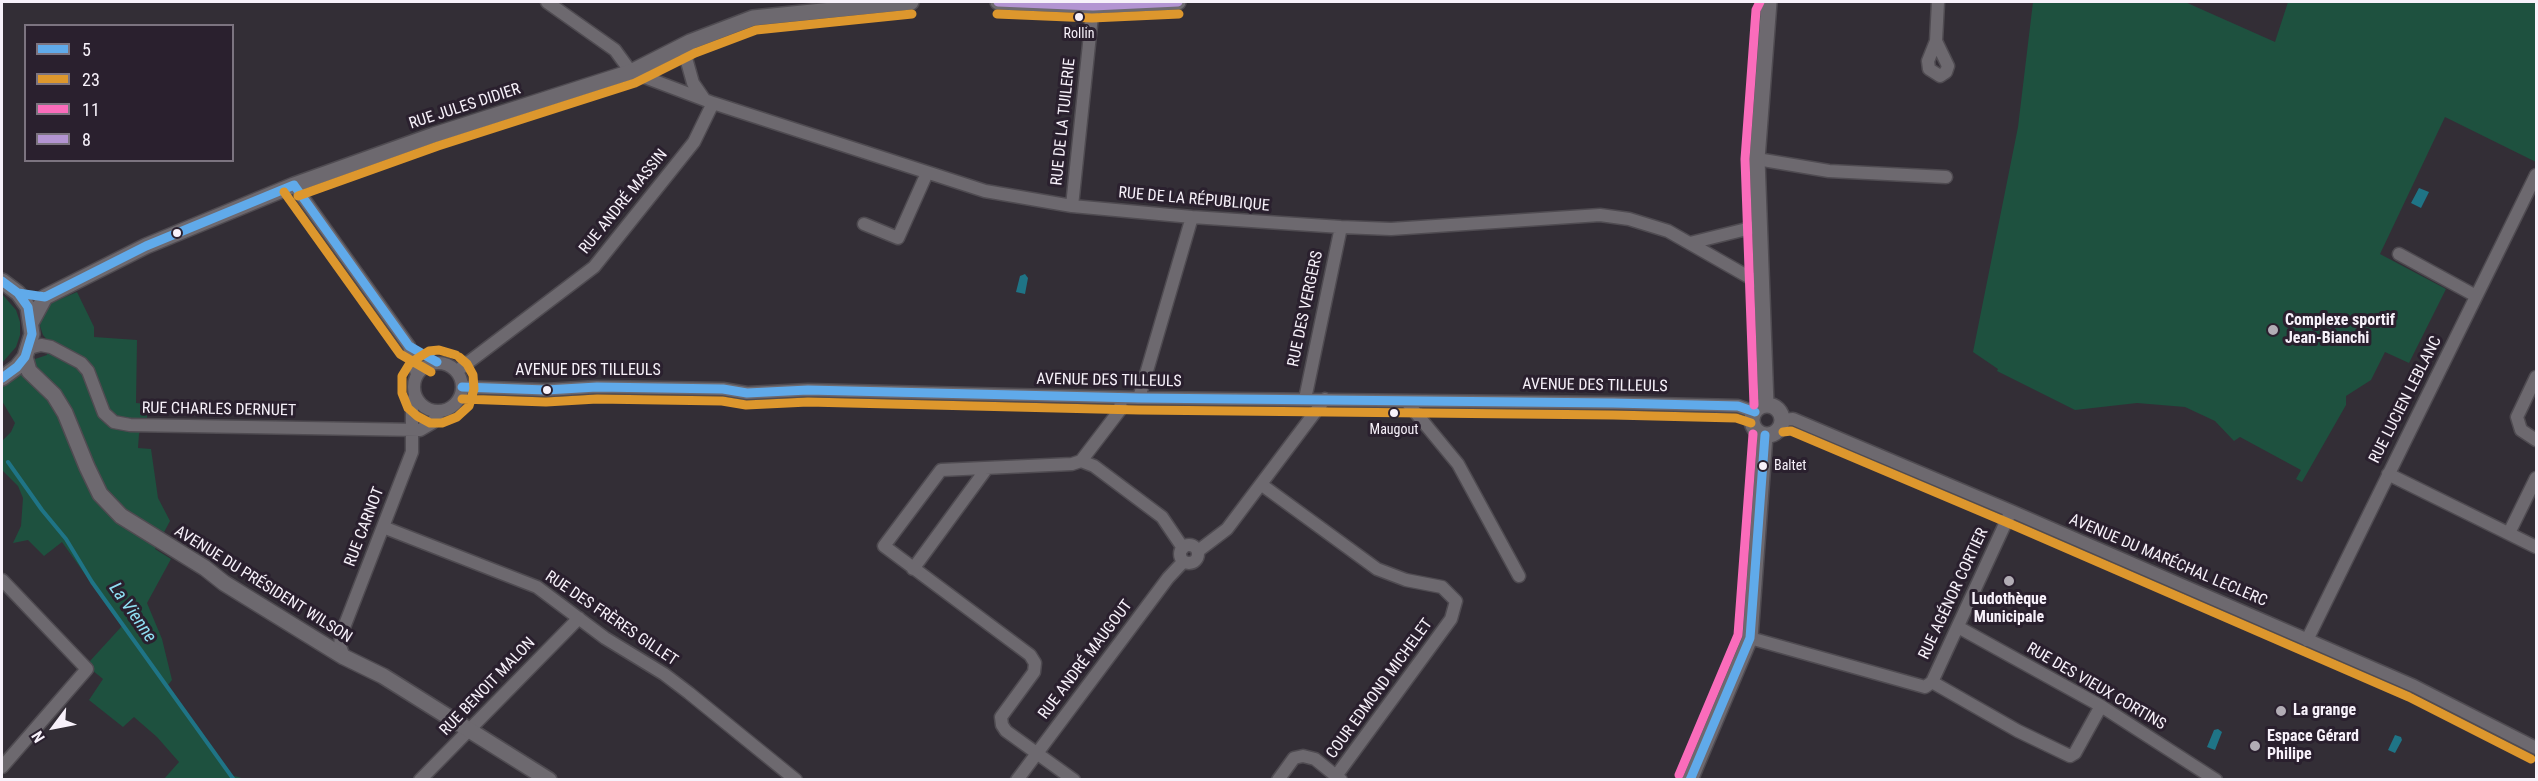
<!DOCTYPE html>
<html>
<head>
<meta charset="utf-8">
<style>
  body { margin:0 }
  #map { position:relative; width:2538px; height:781px; overflow:hidden; background:#332e36; font-family:"Roboto Condensed",sans-serif }
  canvas { display:block }
  .frame { position:absolute; inset:0; border:3px solid #f7f1fa; pointer-events:none }
  .legend { position:absolute; left:24px; top:24px; width:210px; height:138px; box-sizing:border-box; background:#2a202e; border:2px solid #7c7480; margin:0; padding:8px 10px; list-style:none; font-size:18px; color:#f7f1fa }
  .legend li { display:flex; align-items:center; gap:12px; height:30px }
  .legend b { width:30px; border:2px solid #7c7480 }
  .north { position:absolute; left:24px; top:697px; width:60px; height:60px; -webkit-text-stroke:4px #2a202e; paint-order:stroke; rotate:238deg; font-size:16px; font-weight:700; line-height:24px; text-align:center; color:#f7f1fa }
  .north::after { content:''; display:block; margin:auto; width:21px; height:27px; background:#f7f1fa; clip-path:polygon(50% 0,100% 100%,50% 72%,0 100%) }
</style>
</head>
<body>
<div id="map">
<canvas width="2538" height="781"></canvas>
<div class="frame"></div>
<ul class="legend">
<li><b style="height:8px;background:#60aaea"></b>5</li>
<li><b style="height:8px;background:#dd972d"></b>23</li>
<li><b style="height:8px;background:#fa6cbb"></b>11</li>
<li><b style="height:8px;background:#b394d2"></b>8</li>
</ul>
<div class="north">N</div>
</div>
<script>
const ctx = document.querySelector('canvas').getContext('2d');
ctx.lineJoin = 'round';
function fill(path, color) { ctx.fillStyle = color; ctx.fill(path, 'evenodd'); }
const toPath = rows => new Path2D(rows.map(r => 'M' + r).join(''));
function trace(path, color, width, dash) { ctx.strokeStyle = color; ctx.lineWidth = width; ctx.lineCap = dash ? 'butt' : 'round'; ctx.setLineDash(dash || []); ctx.stroke(path); }
function write(font, color, halo, rows, align = 'center') {
  ctx.font = font + ' "Roboto Condensed",sans-serif'; ctx.lineWidth = 6; ctx.setLineDash([]); ctx.textBaseline = 'middle'; ctx.strokeStyle = halo; ctx.fillStyle = color; for (const [text, x, y, turn = 0] of rows) {
    ctx.save(); ctx.translate(x, y); ctx.rotate((+turn || 0) * Math.PI / 180); ctx.textAlign = isNaN(turn) ? turn : align; if (halo) ctx.strokeText(text, 0, 0); ctx.fillText(text, 0, 0); ctx.restore();
  }
}
const green = toPath([
  [2033,2,2185,2,2275,42,2288,2,2536,2,2536,162,2445,117,2380,254,2446,289,2409,363,2385,352,2371,380,2346,396,2346,405,2302,482,2296,479,2301,470,2240,437,2234,441,2215,421,2185,407,2137,403,2075,410,1997,371,1998,369,1973,352,2018,127],
  [77,292,94,327,94,337,137,340,136,403,147,404,147,419,139,434,138,448,151,449,158,498,170,521,155,549,171,559,147,603,162,639,172,680,167,686,231,775,245,779,164,779,179,762,157,737,134,717,123,727,89,700,103,679,92,670,90,661,122,626,62,542,44,556,28,540,13,543,21,526,23,498,18,486,2,470,2,441,11,432,15,423,2,401,2,386,19,375,35,359,47,355,49,342,43,335,40,326,44,306],
  [2,294,16,310,20,322,20,335,16,347,2,363]
]);
const water = toPath([
  [2419,188,2429,192,2421,208,2411,203],
  [1025,274,1028,278,1025,294,1016,292,1020,276],
  [2218,729,2222,732,2215,750,2207,747,2214,730],
  [2395,735,2401,737,2402,740,2395,753,2388,750]
]);
const stream = toPath([
  [8,462,42,510,66,539,92,582,234,780]
]);
const minor = toPath([
  [547,2,615,50,631,72,713,103,985,191,1072,206,1192,217,1341,227,1391,229,1600,215,1629,219,1668,231,1761,284],
  [1936,41,1948,66,1946,72,1940,76,1929,69,1928,61,1936,41,1938,2],
  [690,42,686,58,693,83,704,99],
  [1757,159,1829,171,1946,177],
  [294,185,409,346,417,374],
  [1072,206,1093,6],
  [864,224,898,238,927,173],
  [1690,243,1759,226],
  [2399,254,2476,296],
  [29,348,41,345,51,347,81,363,88,371,104,413,114,422,130,425,420,430,432,423,440,411],
  '414 387a24 24 0 1 1 48 0a24 24 0 1 1-48 0Z',
  [457,371,594,267,694,142,713,103],
  [2536,377,2517,417,2521,430,2536,440],
  [462,387,546,390,597,387,723,389,747,393,808,390,1139,398,1613,403,1738,406,1755,412],
  [1139,398,1192,217],
  [1305,399,1341,227],
  [1406,401,1458,464,1519,576],
  [1782,420,1793,419,2011,511,2414,686,2536,748],
  [1081,461,1120,410,1121,398],
  [2388,474,2536,547],
  [1262,485,1377,569,1406,580,1442,587,1456,601,1451,619,1336,776],
  [383,527,537,587,605,638,664,674,689,693,796,780],
  [2509,533,2536,478],
  '1180 554a9 9 0 1 1 18 0a9 9 0 1 1-18 0Z',
  [1198,551,1227,529,1325,399],
  [913,569,987,468],
  [2,580,87,669,2,767],
  [1958,627,2101,706,2216,780],
  [1750,638,1925,687,1932,682,2011,511],
  [2307,640,2536,175],
  [344,657,340,646,341,635,412,452,412,405,415,396],
  [1932,682,2018,731,2070,756,2075,753,2101,706],
  [420,780,579,618],
  [1017,780,1168,578,1183,562],
  [1074,780,1006,731,1002,725,1001,717,1034,672,1035,663,1030,655,884,546,941,470,1072,464,1081,461,1094,466,1162,517,1183,548],
  [1278,780,1294,758,1303,756,1315,759,1341,780]
]);
const tertiary = toPath([
  [998,2,1093,6,1178,2],
  [2,281,18,293,28,307,32,334,25,357,17,367,2,378],
  [32,321,45,297,146,246,294,185,434,135,631,72,690,42,753,18,911,2],
  [25,357,29,371,54,395,65,413,87,467,100,494,121,516,205,568,224,583,344,657,383,676,549,780],
  [1766,405,1757,159,1769,2],
  '1752 420a15 15 0 1 1 30 0a15 15 0 1 1-30 0Z',
  [1690,780,1750,638,1765,435]
]);
const bus1 = toPath([
  [294,185,409,346,437,362],
  [2,281,18,293,28,307,32,334,25,357,17,367,2,378],
  [18,293,45,297,146,246,294,185],
  [462,387,546,390,597,387,723,389,747,393,808,390,1139,398,1613,403,1738,406,1755,412],
  [1690,780,1750,638,1765,435]
]);
const bus2 = toPath([
  [997,14,1092,18,1179,14],
  [284,192,400,354,431,372],
  [298,196,438,146,635,83,695,53,756,30,912,14],
  [456,355,439,350,429,351,410,363,402,376,402,393,408,408,417,416,430,423,442,423,457,417,469,406,474,389,473,375,467,364,459,357],
  [462,399,546,402,597,399,722,401,746,405,808,402,1139,410,1613,415,1736,418,1751,423],
  [1783,432,1791,431,2006,522,2409,697,2531,759]
]);
const bus3 = toPath([
  [1754,405,1745,159,1756,10,1760,2],
  [1679,775,1738,635,1753,434]
]);
const bus4 = toPath([
  [998,2,1093,6,1178,2]
]);
const markers = [
  [1079,17,5,"#f7f1fa"],
  [177,233,5,"#f7f1fa"],
  [2273,330,6,"#b2adb5"],
  [547,390,5,"#f7f1fa"],
  [1394,413,5,"#f7f1fa"],
  [1763,466,5,"#f7f1fa"],
  [2009,581,6,"#b2adb5"],
  [2281,711,6,"#b2adb5"],
  [2255,746,6,"#b2adb5"]
];
const busNames = [
  ["Rollin",1079,34],
  ["Maugout",1394,430],
  ["Baltet",1774,466,"left"]
];
const streetNames = [
  ["RUE JULES DIDIER",465,107,-18],
  ["RUE DE LA TUILERIE",1064,122,-84],
  ["RUE DE LA RÉPUBLIQUE",1194,200,5],
  ["RUE ANDRÉ MASSIN",624,202,-51],
  ["RUE DES VERGERS",1306,309,-78],
  ["AVENUE DES TILLEULS",588,371],
  ["AVENUE DES TILLEULS",1109,381,1],
  ["AVENUE DES TILLEULS",1595,386,1],
  ["RUE LUCIEN LEBLANC",2406,400,-63],
  ["RUE CHARLES DERNUET",219,410,1],
  ["RUE CARNOT",365,527,-69],
  ["AVENUE DU MARÉCHAL LECLERC",2168,561,23],
  ["AVENUE DU PRÉSIDENT WILSON",263,585,32],
  ["RUE AGÉNOR CORTIER",1954,594,-65],
  ["RUE DES FRÈRES GILLET",611,619,34],
  ["RUE ANDRÉ MAUGOUT",1086,660,-53],
  ["RUE BENOIT MALON",488,687,-46],
  ["RUE DES VIEUX CORTINS",2096,687,30],
  ["COUR EDMOND MICHELET",1380,689,-54]
];
const poiNames = [
  ["Complexe sportif",2285,321],
  ["Jean-Bianchi",2285,339],
  ["Ludothèque",2009,600,"center"],
  ["Municipale",2009,618,"center"],
  ["La grange",2293,711],
  ["Espace Gérard",2267,737],
  ["Philipe",2267,755]
];
const waterNames = [
  ["La Vienne",132,613,55]
];
fill(green, '#1e513f');
fill(water, '#1f7486');
trace(stream, '#1f7486', 4);
trace(minor, '#4f4b51', 15);
trace(tertiary, '#4f4b51', 18);
trace(minor, '#6d696f', 12);
trace(tertiary, '#6d696f', 15);
trace(bus1, '#60aaea', 9);
trace(bus2, '#dd972d', 9);
trace(bus3, '#fa6cbb', 9);
trace(bus4, '#b394d2', 9);
for (const [x, y, r, color] of markers) { const dot = new Path2D(); dot.arc(x, y, r, 0, 2 * Math.PI); ctx.fillStyle = color; ctx.fill(dot); trace(dot, '#2a202e', 2); }
write('14px', '#f7f1fa', '#2a202e', busNames);
write('16px', '#f7f1fa', '#2a202e', streetNames);
write('bold 16px', '#f7f1fa', '#2a202e', poiNames, 'left');
write('italic 18px', '#90e0f4', '#2a202e', waterNames);
</script>
</body>
</html>
